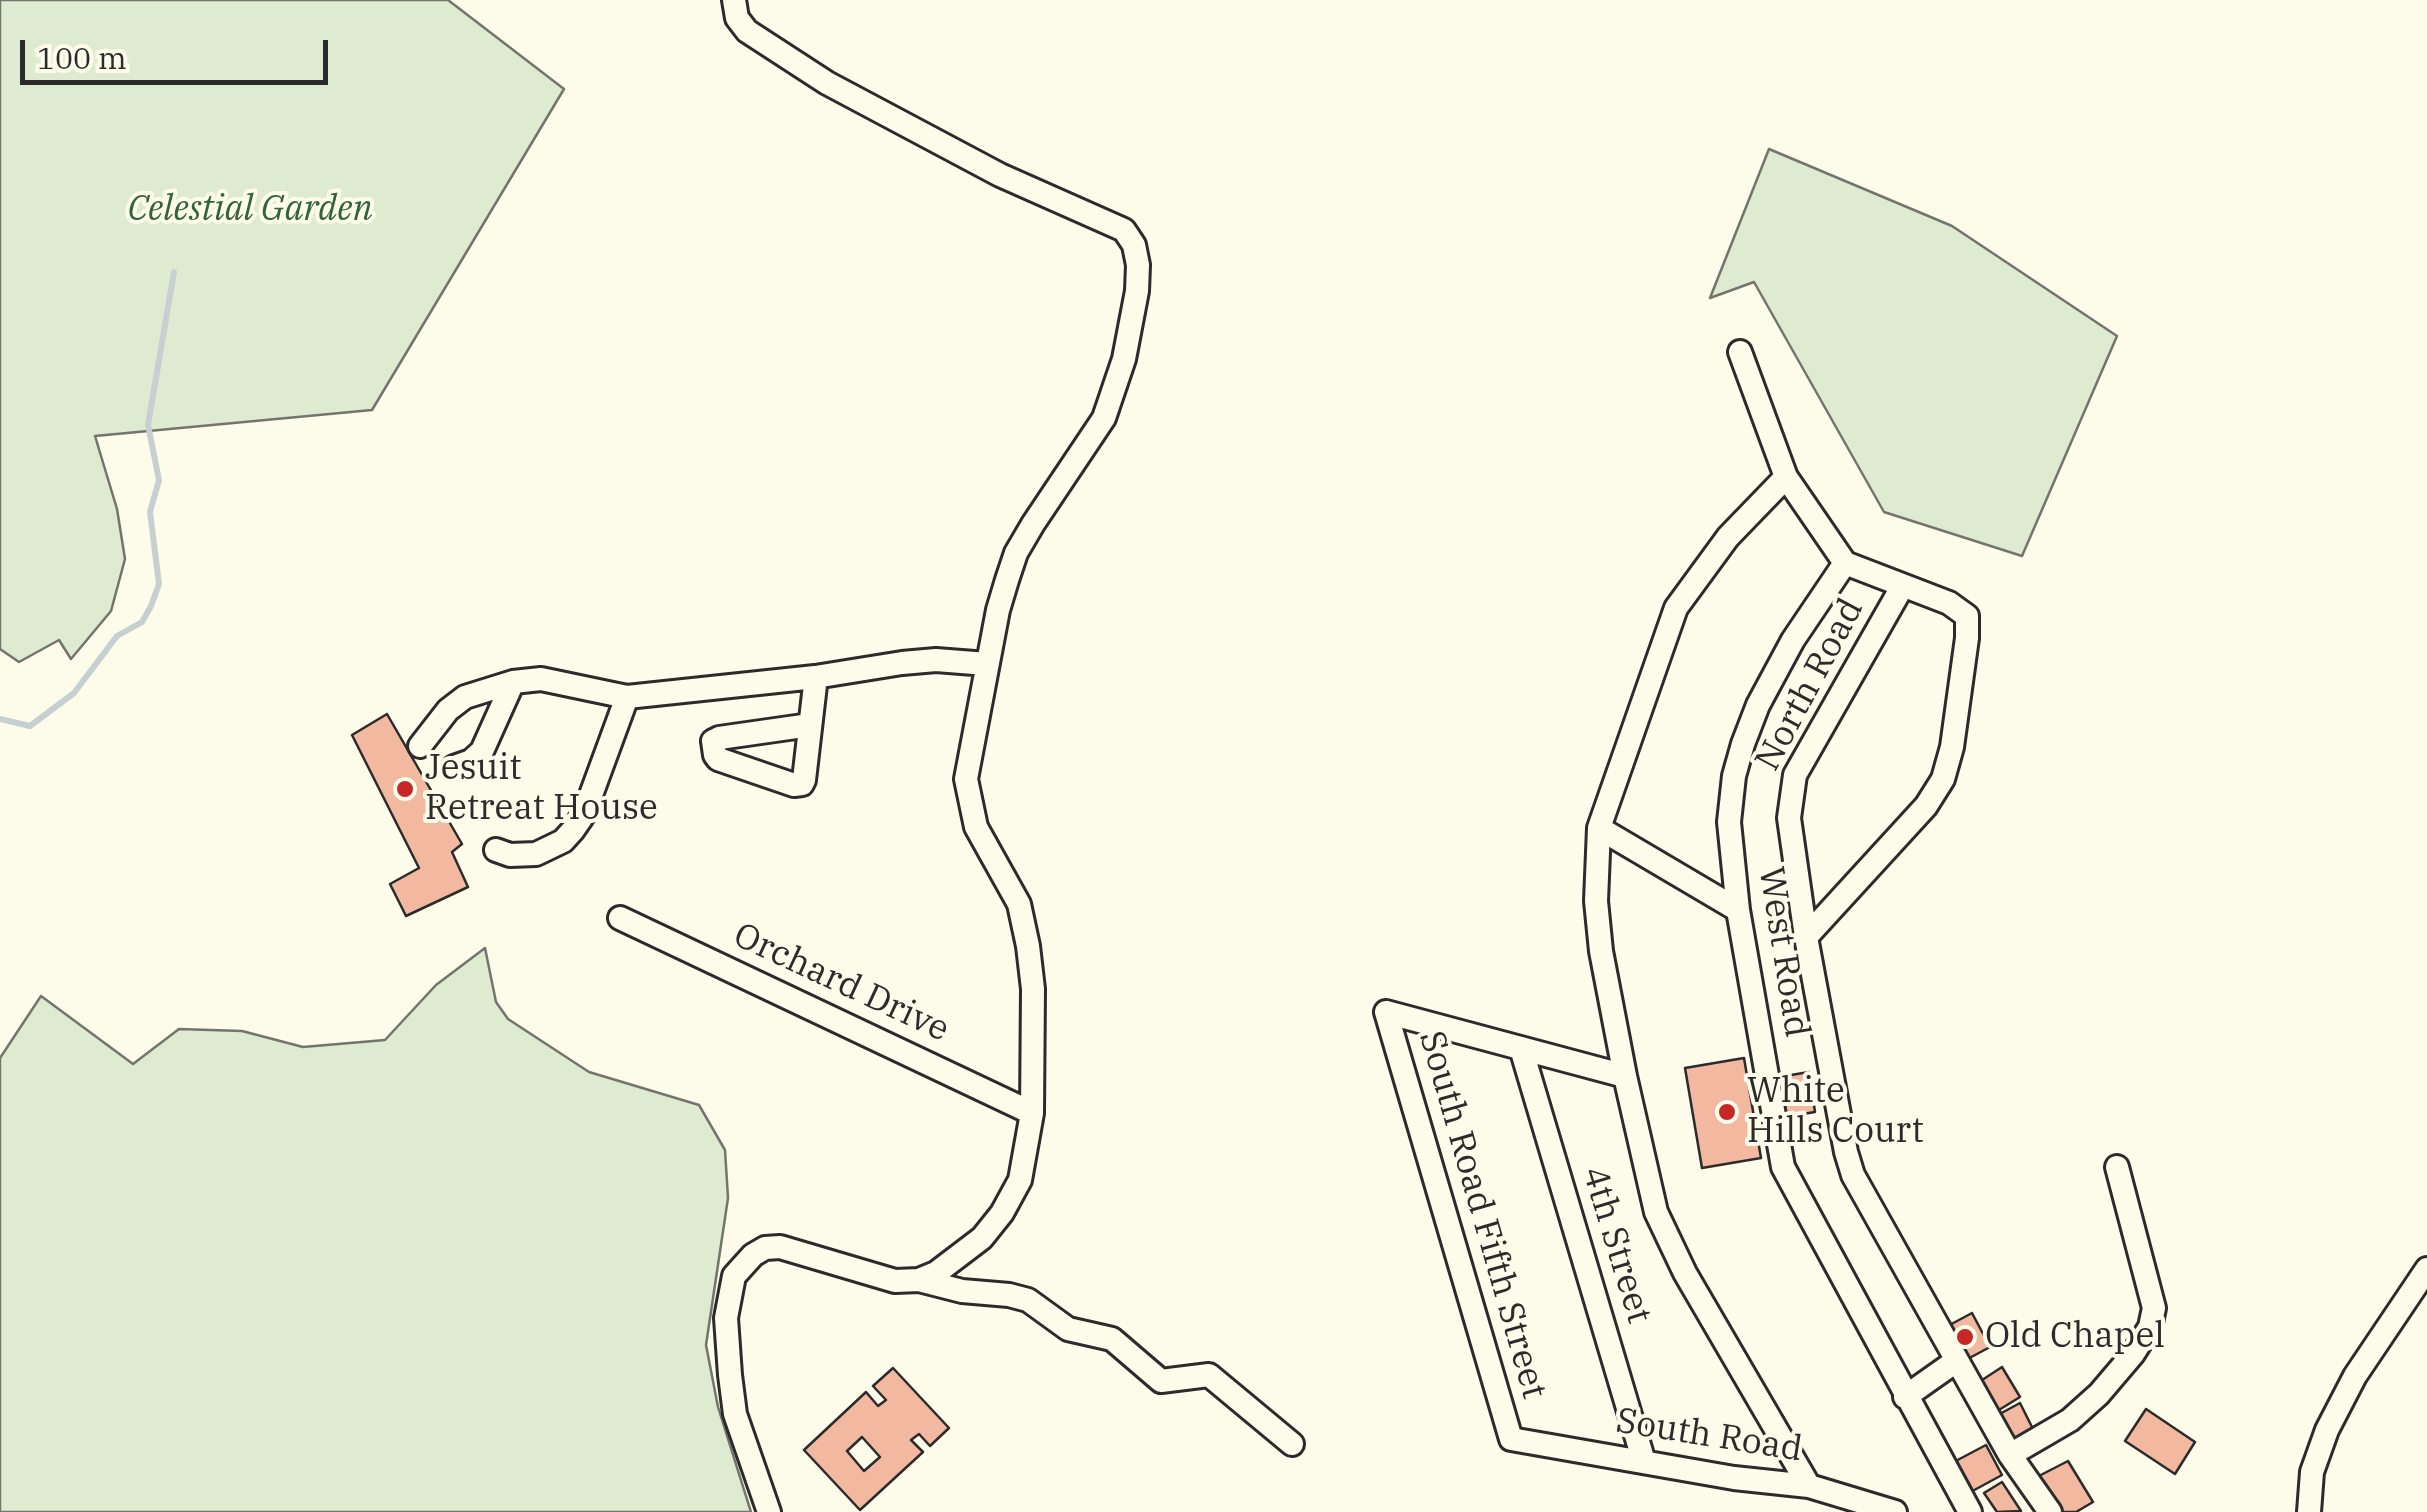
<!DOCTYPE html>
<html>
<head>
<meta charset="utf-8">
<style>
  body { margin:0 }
  #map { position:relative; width:2427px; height:1512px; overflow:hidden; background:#fdfbea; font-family:"IBM Plex Serif",serif }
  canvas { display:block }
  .scale { position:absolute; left:20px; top:40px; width:308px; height:45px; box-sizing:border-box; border:5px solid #2b2b2b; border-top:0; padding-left:12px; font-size:30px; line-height:35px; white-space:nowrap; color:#2b2b2b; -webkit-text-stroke:8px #fdfbea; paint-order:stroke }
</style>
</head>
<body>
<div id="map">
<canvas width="2427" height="1512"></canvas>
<div class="scale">100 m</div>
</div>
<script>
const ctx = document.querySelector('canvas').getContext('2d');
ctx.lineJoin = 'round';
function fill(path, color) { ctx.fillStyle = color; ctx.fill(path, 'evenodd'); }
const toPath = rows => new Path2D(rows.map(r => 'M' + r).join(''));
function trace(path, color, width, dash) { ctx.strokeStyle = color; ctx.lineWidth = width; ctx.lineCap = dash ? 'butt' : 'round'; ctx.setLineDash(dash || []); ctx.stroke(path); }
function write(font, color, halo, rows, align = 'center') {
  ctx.font = font + ' "IBM Plex Serif",serif'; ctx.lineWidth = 8; ctx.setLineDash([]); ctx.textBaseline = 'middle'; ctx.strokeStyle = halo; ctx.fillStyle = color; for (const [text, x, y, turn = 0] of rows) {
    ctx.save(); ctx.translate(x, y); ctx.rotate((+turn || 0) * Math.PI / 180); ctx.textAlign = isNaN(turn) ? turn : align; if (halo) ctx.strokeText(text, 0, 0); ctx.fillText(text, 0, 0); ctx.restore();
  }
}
const green = toPath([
  [0,0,448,0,564,89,372,410,95,436,117,509,125,559,111,611,71,659,59,640,19,662,0,649,0,0],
  [1769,149,1952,226,2117,336,2022,556,1884,512,1754,282,1710,298,1769,149],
  [485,948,496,1002,508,1019,589,1072,699,1105,725,1150,728,1198,706,1345,718,1407,751,1512,0,1512,0,1058,41,996,133,1064,179,1029,242,1031,303,1047,385,1040,436,985,485,948]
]);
const stream = toPath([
  [0,719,30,726,74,693,117,636,142,622,151,606,159,584,150,512,159,480,148,425,174,272]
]);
const building = toPath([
  [387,714,462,844,452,852,468,887,406,916,390,884,419,868,352,735,387,714],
  [1744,1058,1761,1158,1702,1168,1685,1068,1744,1058],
  [1809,1072,1815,1112,1779,1118,1773,1078,1809,1072],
  [1972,1313,1990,1347,1962,1362,1944,1328,1972,1313],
  [2002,1367,2020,1397,1994,1413,1976,1384,2002,1367],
  [893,1368,949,1428,930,1446,919,1434,911,1440,923,1452,860,1510,804,1450,866,1392,878,1406,886,1400,873,1386,893,1368],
  [2020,1403,2033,1429,2010,1441,1996,1416,2020,1403],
  [2146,1409,2195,1442,2175,1474,2125,1441,2146,1409],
  [862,1437,880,1457,864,1471,847,1451,862,1437],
  [1986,1445,2002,1475,1967,1494,1950,1464,1986,1445],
  [2068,1461,2093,1502,2076,1512,2055,1512,2033,1479,2068,1461],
  [2002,1482,2021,1511,1997,1512,1984,1493,2002,1482]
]);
const minor = toPath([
  [734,0,737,18,747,31,827,83,1000,175,1124,230,1134,245,1138,265,1137,291,1124,359,1104,418,1033,524,1016,553,1007,580,998,610,966,779,976,827,1019,904,1028,946,1033,989,1032,1113,1020,1180,1002,1213,982,1238,936,1273,919,1280,895,1281,780,1247,765,1248,753,1255,734,1276,726,1318,730,1375,735,1414,769,1512],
  [1740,352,1786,477,1845,563,1949,603,1967,616,1967,638,1952,747,1943,779,1926,806,1806,937],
  [1786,477,1728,537,1676,608,1599,828,1596,901,1601,951,1625,1076,1656,1212,1685,1273,1809,1486],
  [1845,563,1793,640,1758,705,1743,744,1734,776,1729,822,1738,910,1783,1167,1970,1512],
  [1902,587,1795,775,1789,818,1806,937,1846,1152,1853,1175,2010,1455,2050,1512],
  [810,725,719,738,713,741,715,755,718,759,794,785,802,784,804,780,815,685,815,677],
  [420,746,448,710,465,697,513,682,541,679,627,697,815,677,902,663,936,660,987,664],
  [454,767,471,761,482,751,513,682],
  [1599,828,1738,910],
  [496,850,510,855,536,854,563,841,573,830,584,814,627,697],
  [620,918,1032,1113],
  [1386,1012,1511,1439,1734,1478,1809,1486,1895,1512],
  [1386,1012,1625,1076],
  [1521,1048,1644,1462],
  [919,1280,962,1291,1009,1295,1028,1300,1068,1329,1112,1339,1161,1381,1209,1375,1292,1444],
  [1905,1397,1956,1361],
  [2010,1455,2070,1420,2099,1394,2133,1354,2150,1327,2154,1308,2117,1167],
  [2309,1512,2312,1472,2327,1430,2355,1376,2427,1269]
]);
const markers = [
  [405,789,10,"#c62828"],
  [1727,1112,10,"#c62828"],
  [1965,1337,10,"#c62828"]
];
const parkNames = [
  ["Celestial Garden",250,210]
];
const streetNames = [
  ["North Road",1810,685,-62],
  ["West Road",1783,952,81],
  ["Orchard Drive",841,983,25],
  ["South Road Fifth Street",1482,1215,74],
  ["4th Street",1616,1245,73],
  ["South Road",1709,1436,9]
];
const poiNames = [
  ["Jesuit",425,769],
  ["Retreat House",425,809],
  ["White",1747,1092],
  ["Hills Court",1747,1132],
  ["Old Chapel",1985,1337]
];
fill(green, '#deebd1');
trace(green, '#74746e', 2.5);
trace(stream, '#c7d0d0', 6);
fill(building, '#f2b8a0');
trace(building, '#2b2b2b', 2.5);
trace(minor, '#2b2b2b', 28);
trace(minor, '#fdfbea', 22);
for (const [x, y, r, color] of markers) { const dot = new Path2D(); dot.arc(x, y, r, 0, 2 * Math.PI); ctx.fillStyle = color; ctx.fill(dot); trace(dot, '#fdfbea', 4); }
write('italic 35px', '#34623c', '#fdfbea', parkNames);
write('35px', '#2b2b2b', '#fdfbea', streetNames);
write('35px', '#2b2b2b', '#fdfbea', poiNames, 'left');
</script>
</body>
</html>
